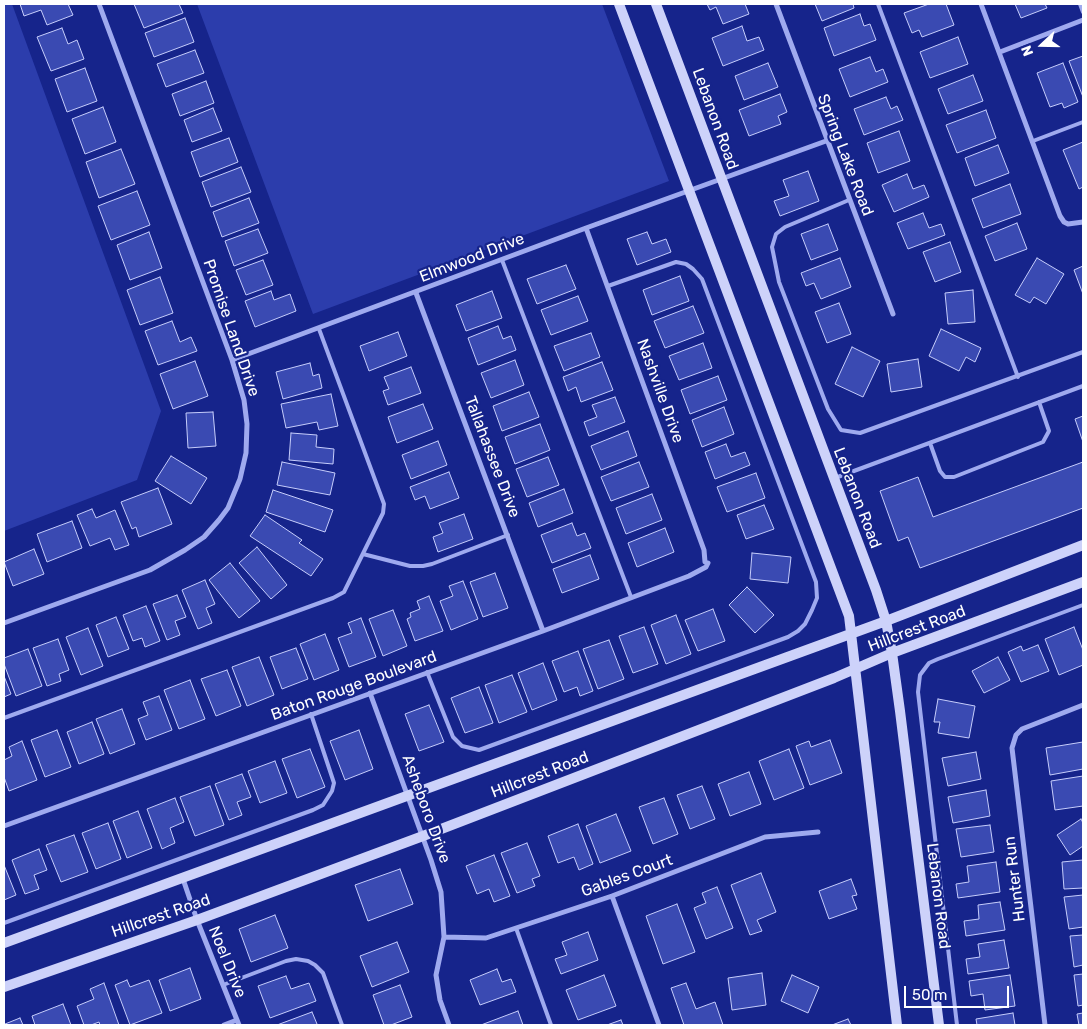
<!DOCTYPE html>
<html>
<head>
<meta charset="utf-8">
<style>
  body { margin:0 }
  #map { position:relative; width:1087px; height:1029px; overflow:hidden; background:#16248b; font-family:Rubik,sans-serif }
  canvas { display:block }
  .frame { position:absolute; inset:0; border:5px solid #fff; pointer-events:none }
  .north { position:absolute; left:1017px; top:20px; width:50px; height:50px; -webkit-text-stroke:4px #16248b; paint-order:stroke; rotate:249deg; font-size:14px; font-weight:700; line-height:20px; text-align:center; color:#fff }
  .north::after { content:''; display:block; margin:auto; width:18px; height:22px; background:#fff; clip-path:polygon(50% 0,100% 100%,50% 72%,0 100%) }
  .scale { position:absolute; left:904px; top:986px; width:105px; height:22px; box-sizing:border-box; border:2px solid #fff; border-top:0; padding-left:6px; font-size:15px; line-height:18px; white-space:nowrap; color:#fff; -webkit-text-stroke:4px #16248b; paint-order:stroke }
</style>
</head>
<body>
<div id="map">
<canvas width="1087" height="1029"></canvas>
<div class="frame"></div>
<div class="north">N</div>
<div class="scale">50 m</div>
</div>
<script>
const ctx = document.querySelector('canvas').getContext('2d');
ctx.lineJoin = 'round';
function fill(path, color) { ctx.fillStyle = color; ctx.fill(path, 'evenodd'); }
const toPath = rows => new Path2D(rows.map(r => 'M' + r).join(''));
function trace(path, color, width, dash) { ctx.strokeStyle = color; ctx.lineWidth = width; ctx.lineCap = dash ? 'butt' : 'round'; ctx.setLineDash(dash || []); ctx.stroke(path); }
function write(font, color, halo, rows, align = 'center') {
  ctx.font = font + ' Rubik,sans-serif'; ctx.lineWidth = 4.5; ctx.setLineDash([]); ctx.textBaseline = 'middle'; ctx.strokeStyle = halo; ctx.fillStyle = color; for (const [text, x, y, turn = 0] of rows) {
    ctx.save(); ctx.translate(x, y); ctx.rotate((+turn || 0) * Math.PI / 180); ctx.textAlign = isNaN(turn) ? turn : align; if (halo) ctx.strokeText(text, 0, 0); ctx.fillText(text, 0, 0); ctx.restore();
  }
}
const green = toPath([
  [4,4,12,4,161,411,137,480,4,531],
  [197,4,602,4,669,181,313,314]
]);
const building = toPath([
  [20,4,68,4,73,15,47,25,41,10,24,16,20,4],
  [134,4,179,4,183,13,144,28,134,4],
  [707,4,745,4,749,14,723,24,716,7,710,10,707,4],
  [815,4,853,4,854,8,822,21,815,4],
  [929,4,946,4,954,25,922,37,919,30,912,33,904,13,929,4],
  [1015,4,1045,4,1047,8,1021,18,1015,4],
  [860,14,864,26,870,24,876,40,834,56,824,28,860,14],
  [185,18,194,42,154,57,145,33,185,18],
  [742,26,747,41,759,37,764,50,723,66,712,38,742,26],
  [62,28,68,44,77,40,84,59,51,71,37,37,62,28],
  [958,37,968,64,930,78,920,52,958,37],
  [195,50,204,73,166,87,157,64,195,50],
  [1083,56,1083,97,1069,61,1083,56],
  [870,57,876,72,883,69,888,82,850,97,839,69,870,57],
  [768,63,778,87,744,100,735,76,768,63],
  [1063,63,1078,102,1064,108,1062,103,1050,107,1037,73,1063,63],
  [85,68,97,101,67,112,55,79,85,68],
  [973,75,983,101,948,114,938,89,973,75],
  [206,81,214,103,180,116,172,94,206,81],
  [780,94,787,112,778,116,781,124,749,136,739,110,780,94],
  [886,97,891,109,897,106,903,120,864,135,854,109,886,97],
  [103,107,116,142,85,154,72,119,103,107],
  [213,108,222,131,192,142,184,120,213,108],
  [986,110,996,138,957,153,946,125,986,110],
  [899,131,910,161,878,173,867,143,899,131],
  [229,138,238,162,200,177,191,152,229,138],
  [1083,142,1083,187,1079,189,1063,150,1083,142],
  [998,145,1009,173,975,186,965,158,998,145],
  [121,149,135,184,99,198,86,162,121,149],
  [241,167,251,192,211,207,202,182,241,167],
  [808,171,819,201,780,216,774,201,789,196,783,180,808,171],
  [907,174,913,189,924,185,929,197,894,212,882,185,907,174],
  [1010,184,1021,214,983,228,972,199,1010,184],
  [137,191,150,225,111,240,98,206,137,191],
  [249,198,259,223,222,237,213,212,249,198],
  [923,213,929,228,941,224,945,235,908,249,897,223,923,213],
  [1017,223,1027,249,995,261,985,236,1017,223],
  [828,224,838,250,811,260,801,234,828,224],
  [258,229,268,253,234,266,225,241,258,229],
  [149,232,162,268,130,280,117,245,149,232],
  [647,232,652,244,666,239,671,252,637,265,627,239,647,232],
  [950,242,961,272,935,282,923,252,950,242],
  [840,258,851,287,821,299,814,283,806,286,801,273,840,258],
  [1037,258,1064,274,1046,304,1034,297,1030,303,1015,295,1037,258],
  [263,260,273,285,246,295,236,270,263,260],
  [566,265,576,289,537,304,527,279,566,265],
  [1083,266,1083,294,1074,270,1083,266],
  [680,276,689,301,652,315,643,290,680,276],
  [160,277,173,313,140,325,127,290,160,277],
  [973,290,975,322,948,324,945,293,973,290],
  [271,291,274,300,290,294,296,311,255,327,245,301,271,291],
  [492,291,502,318,466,331,456,305,492,291],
  [578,296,588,321,551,335,541,310,578,296],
  [839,303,851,334,827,343,815,312,839,303],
  [693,306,704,333,665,348,654,321,693,306],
  [172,321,180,342,191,337,197,351,158,365,145,331,172,321],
  [498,326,503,339,511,336,516,350,478,365,468,338,498,326],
  [941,329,981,348,975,362,966,357,959,371,929,356,941,329],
  [398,332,407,356,369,371,360,346,398,332],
  [591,333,600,357,564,371,554,346,591,333],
  [703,343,712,368,679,380,669,356,703,343],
  [852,347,880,361,863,397,835,384,852,347],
  [918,359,922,387,891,392,887,364,918,359],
  [515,360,524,385,491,398,481,373,515,360],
  [195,361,208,396,173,409,160,374,195,361],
  [602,362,613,390,581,402,576,387,568,391,563,377,602,362],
  [310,363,313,376,319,374,322,388,283,399,276,372,310,363],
  [411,367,421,393,388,405,383,391,389,389,384,377,411,367],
  [718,376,727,400,690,414,681,390,718,376],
  [529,392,539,417,502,431,493,406,529,392],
  [331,394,338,426,319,430,317,422,286,428,281,404,331,394],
  [615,397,625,422,589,436,584,422,597,417,592,405,615,397],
  [423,404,433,429,397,443,388,417,423,404],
  [724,407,734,434,702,447,692,420,724,407],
  [213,412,216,446,188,448,186,413,213,412],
  [1083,416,1083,442,1075,419,1083,416],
  [540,424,550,450,515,464,505,437,540,424],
  [628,431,637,456,601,470,591,446,628,431],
  [291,433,317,435,316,447,334,449,333,464,289,460,291,433],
  [438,441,447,465,411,479,402,455,438,441],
  [726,444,731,457,745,452,750,465,715,479,705,452,726,444],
  [171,456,207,478,191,504,155,481,171,456],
  [548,457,559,485,527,497,516,469,548,457],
  [282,462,335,473,330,495,277,485,282,462],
  [639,462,649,487,611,501,601,477,639,462],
  [1083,462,1083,508,920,568,908,537,898,541,880,491,918,477,933,517,1083,462],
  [449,472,459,498,430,509,425,496,415,500,410,487,449,472],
  [756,473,765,498,727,512,717,487,756,473],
  [158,488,172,524,139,537,136,527,132,529,121,502,158,488],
  [564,489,573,513,538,527,529,503,564,489],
  [273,490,333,510,325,532,266,512,273,490],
  [652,494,662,520,626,534,616,508,652,494],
  [764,505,774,529,746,539,737,515,764,505],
  [92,509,96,518,115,510,129,545,115,550,110,538,90,546,77,515,92,509],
  [464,514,473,539,438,552,433,537,443,533,439,523,464,514],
  [265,515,302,540,299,543,323,559,311,576,250,536,265,515],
  [72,521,82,548,47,562,37,534,72,521],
  [572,523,577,536,585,533,591,548,552,563,541,535,572,523],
  [665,528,674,552,637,567,628,543,665,528],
  [257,547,287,585,271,599,239,563,257,547],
  [34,549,44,574,13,586,4,562,34,549],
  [752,553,791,557,788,583,750,579,752,553],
  [590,555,599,579,562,593,553,569,590,555],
  [230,563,260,601,239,618,209,580,230,563],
  [495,573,508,608,483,617,470,582,495,573],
  [205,580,215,604,206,608,212,623,198,629,182,590,205,580],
  [463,581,478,619,451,630,440,601,453,596,449,586,463,581],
  [747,587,774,615,755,633,729,605,747,587],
  [177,595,186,617,175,621,180,635,167,640,153,604,177,595],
  [429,596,443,631,415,641,407,619,411,617,410,613,420,609,417,601,429,596],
  [146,606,160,641,145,647,142,638,133,641,123,615,146,606],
  [713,609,725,641,698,651,685,620,713,609],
  [393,610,407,646,383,656,369,619,393,610],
  [676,615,691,654,666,664,651,625,676,615],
  [116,617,129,649,108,657,96,625,116,617],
  [361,618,376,657,349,667,338,638,352,633,348,623,361,618],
  [644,627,658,664,633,673,619,636,644,627],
  [1074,627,1083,650,1083,665,1059,675,1045,639,1074,627],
  [88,628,103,666,81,675,66,637,88,628],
  [325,634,339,670,314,680,300,644,325,634],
  [58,639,69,670,59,674,61,681,47,686,33,648,58,639],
  [609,640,624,679,598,689,583,649,609,640],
  [1038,645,1049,671,1021,682,1008,652,1021,646,1023,651,1038,645],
  [296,648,308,679,282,689,270,657,296,648],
  [28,649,42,686,16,696,4,664,4,658,28,649],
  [578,651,593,691,580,696,577,687,564,692,552,661,578,651],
  [259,657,274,695,247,706,232,667,259,657],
  [998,657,1010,680,984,693,972,671,998,657],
  [543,663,557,700,532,710,518,673,543,663],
  [227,670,241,706,216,716,201,679,227,670],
  [512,675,527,712,499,723,485,685,512,675],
  [4,676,11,694,4,697,4,676],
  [190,680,205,719,179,729,164,690,190,680],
  [479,687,493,723,465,733,451,698,479,687],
  [159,696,172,730,146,740,138,719,148,715,143,702,159,696],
  [938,699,975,706,969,738,938,733,940,722,934,722,938,699],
  [429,705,444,742,419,751,405,714,429,705],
  [122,709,135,744,110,754,96,719,122,709],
  [92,722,104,754,79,764,67,732,92,722],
  [57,730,71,767,45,777,31,740,57,730],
  [359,730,373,769,345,780,330,741,359,730],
  [830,740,842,773,810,785,796,746,809,741,811,747,830,740],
  [22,741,37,780,9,791,4,777,4,760,12,756,9,747,22,741],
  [1083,742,1083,769,1050,775,1046,748,1083,742],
  [310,749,325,787,297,798,282,759,310,749],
  [789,749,804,788,774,800,759,761,789,749],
  [976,752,981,779,948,786,942,758,976,752],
  [275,761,287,793,260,803,248,771,275,761],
  [749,772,761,804,730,816,718,784,749,772],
  [242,774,251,797,237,802,242,815,229,820,215,784,242,774],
  [1083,776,1083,806,1055,810,1051,781,1083,776],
  [210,786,224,825,195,836,180,797,210,786],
  [702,786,715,819,690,829,677,795,702,786],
  [986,790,990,816,953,823,948,797,986,790],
  [175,798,184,822,170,828,175,843,162,849,147,809,175,798],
  [664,798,678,834,653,844,639,807,664,798],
  [138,811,152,848,127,858,113,821,138,811],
  [616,814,631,851,600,863,586,826,616,814],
  [1081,819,1083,823,1083,846,1070,855,1057,835,1081,819],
  [108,823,121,859,96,869,82,833,108,823],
  [578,824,593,864,579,870,574,857,558,863,548,836,578,824],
  [990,825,994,852,961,857,956,829,990,825],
  [74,835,88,872,61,882,46,845,74,835],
  [527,843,540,876,532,879,535,886,517,893,501,853,527,843],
  [39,849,47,870,34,875,39,889,25,894,12,860,39,849],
  [494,855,510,896,494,902,489,889,477,894,466,866,494,855],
  [1083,860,1083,888,1064,889,1062,862,1083,860],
  [996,862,1000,892,958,898,956,884,969,882,967,866,996,862],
  [4,865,16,895,4,900,4,865],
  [400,869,413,904,368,921,355,885,400,869],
  [761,873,776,912,757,920,762,931,750,935,731,885,761,873],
  [851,879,857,895,852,896,857,909,829,919,819,891,851,879],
  [717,887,733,928,706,939,694,908,706,903,702,893,717,887],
  [1083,895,1083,927,1069,929,1064,897,1083,895],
  [1000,902,1005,930,966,936,964,921,979,919,978,905,1000,902],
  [677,904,695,952,663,964,646,916,677,904],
  [275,915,288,948,251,962,239,929,275,915],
  [588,932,598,960,561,974,555,959,567,955,562,942,588,932],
  [1083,935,1083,965,1074,967,1070,936,1083,935],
  [1004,940,1009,968,968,974,966,959,980,957,978,944,1004,940],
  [397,942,409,972,372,987,360,956,397,942],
  [190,968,201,999,170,1011,159,980,190,968],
  [497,969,502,982,511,979,516,992,480,1005,470,980,497,969],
  [762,973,766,1005,732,1010,728,978,762,973],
  [1083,974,1083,1005,1078,1006,1074,975,1083,974],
  [604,975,616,1006,578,1020,566,990,604,975],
  [792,975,819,987,808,1013,781,1001,792,975],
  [1010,975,1015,1006,985,1010,983,994,971,996,969,981,1010,975],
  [286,976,291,989,309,983,316,1001,270,1018,258,986,286,976],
  [127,980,130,987,149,980,162,1013,130,1025,115,985,127,980],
  [104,983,119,1025,100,1025,99,1022,91,1025,84,1025,77,1006,94,999,90,989,104,983],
  [686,983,696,1009,715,1002,723,1025,684,1025,671,988,686,983],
  [400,985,412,1017,391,1025,384,1025,373,995,400,985],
  [63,1004,71,1025,35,1025,32,1016,63,1004],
  [518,1011,523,1025,481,1025,518,1011],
  [312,1012,317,1024,315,1025,277,1025,312,1012],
  [1013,1013,1015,1025,977,1025,976,1019,1013,1013],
  [1083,1013,1083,1025,1079,1025,1077,1014,1083,1013],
  [20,1018,23,1025,5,1025,5,1024,20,1018],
  [848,1019,851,1025,832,1025,848,1019],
  [621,1020,623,1025,607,1025,621,1020]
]);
const service = toPath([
  [878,4,1018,377],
  [1080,4,1083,12],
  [1033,141,1083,122],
  [849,200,785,227,776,234,772,247,779,282,828,409,841,430,860,433,1083,352],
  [502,260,631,597],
  [930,443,940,471,945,477,954,477,1043,442,1049,431,1039,402],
  [835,478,1083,386],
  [363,554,410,566,423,566,432,564,508,535],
  [427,672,453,737,462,746,479,750,788,637,798,631,805,624,812,610,817,598,816,582,702,279,693,269,686,264,676,262,608,286],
  [4,718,333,598,344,592,383,513,384,504,319,329],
  [4,923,313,810,323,805,332,791,334,783,311,714],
  [516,928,551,1025],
  [223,985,286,961,296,959,308,961,315,965,323,973,342,1025],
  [957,1025,918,692,920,675,929,663,938,659,1083,605]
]);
const minor = toPath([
  [776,4,893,314],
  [981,4,1060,216,1064,222,1068,224,1083,222],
  [1000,52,1083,20],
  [416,293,543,631],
  [232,360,586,228,826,141],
  [4,623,150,570,185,550,204,537,219,520,228,508,240,479,246,453,247,424,244,400,232,360,99,4],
  [370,693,431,860,441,892,444,937,436,975,440,1000,449,1025],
  [4,826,543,631,689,576,706,567,708,563,705,562,704,550,586,228],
  [183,879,197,920,239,1025],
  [612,896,659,1025],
  [444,937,486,938,612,896,765,837,818,832],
  [224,1025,237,1020],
  [1045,1025,1012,748,1016,735,1022,729,1083,705]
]);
const secondary = toPath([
  [619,4,849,616,897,1025],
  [656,4,876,590,886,621,892,653,900,711,939,1025],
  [4,943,886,621,1083,545],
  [4,987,197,920,423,836,834,678,892,653,1083,582]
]);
const streetNames = [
  ["Lebanon Road",715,119,70],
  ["Spring Lake Road",845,155,69],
  ["Elmwood Drive",472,258,-21],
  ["Promise Land Drive",231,328,71],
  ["Nashville Drive",660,391,70],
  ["Tallahassee Drive",492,457,69],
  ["Lebanon Road",857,498,69],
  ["Hillcrest Road",917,629,-21],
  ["Baton Rouge Boulevard",354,686,-20],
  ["Hillcrest Road",540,775,-21],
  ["Asheboro Drive",426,809,70],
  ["Gables Court",627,876,-20],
  ["Hunter Run",1015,879,-97],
  ["Lebanon Road",938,896,83],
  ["Hillcrest Road",161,916,-19],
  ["Noel Drive",227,962,68]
];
fill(green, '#2c3dac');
fill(building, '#3a4ab2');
trace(building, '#c6cdfb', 1);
trace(service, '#9faaef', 4);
trace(minor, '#9faaef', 5);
trace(secondary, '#cdd2fa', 10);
write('16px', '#fff', '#16248b', streetNames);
</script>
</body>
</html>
